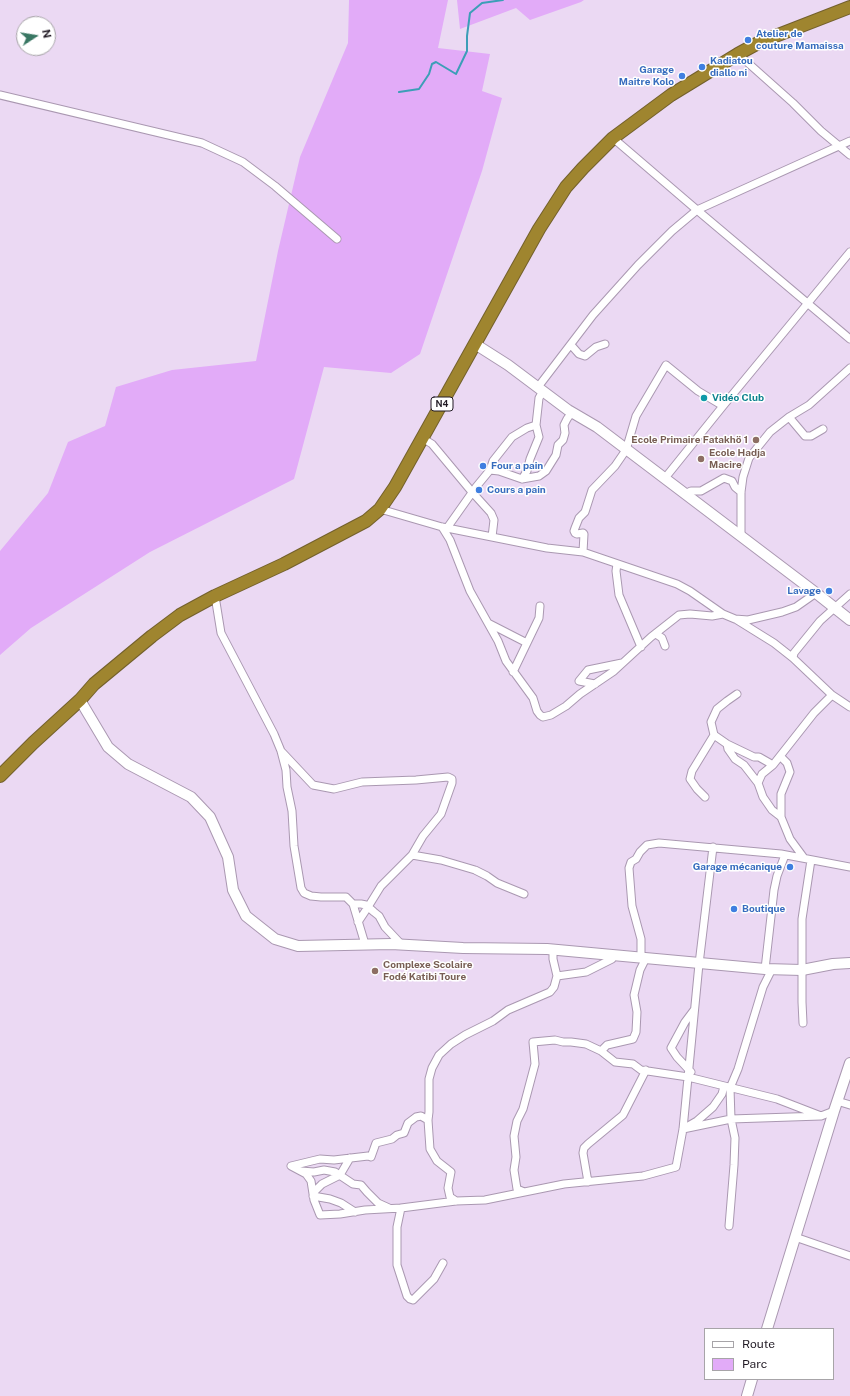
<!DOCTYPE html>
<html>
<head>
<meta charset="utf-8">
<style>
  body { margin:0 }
  #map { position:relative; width:850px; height:1396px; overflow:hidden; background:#ebd9f3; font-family:"Public Sans",sans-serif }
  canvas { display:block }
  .legend { position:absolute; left:704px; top:1328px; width:130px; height:52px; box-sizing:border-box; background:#fff; border:1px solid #a7a4a8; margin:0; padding:5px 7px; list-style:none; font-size:12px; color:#221b25 }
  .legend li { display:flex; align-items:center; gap:8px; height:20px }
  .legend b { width:20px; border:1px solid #a7a4a8 }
  .north { position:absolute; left:16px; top:16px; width:40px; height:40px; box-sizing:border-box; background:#fff; border:1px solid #a7a4a8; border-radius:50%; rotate:78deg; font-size:11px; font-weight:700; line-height:16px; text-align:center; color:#221b25 }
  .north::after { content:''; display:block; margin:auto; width:14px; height:18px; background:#397763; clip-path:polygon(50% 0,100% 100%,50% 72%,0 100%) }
</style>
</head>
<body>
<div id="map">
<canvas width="850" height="1396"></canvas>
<ul class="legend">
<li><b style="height:5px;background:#fff"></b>Route</li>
<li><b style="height:11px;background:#e2abf8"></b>Parc</li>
</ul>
<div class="north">N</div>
</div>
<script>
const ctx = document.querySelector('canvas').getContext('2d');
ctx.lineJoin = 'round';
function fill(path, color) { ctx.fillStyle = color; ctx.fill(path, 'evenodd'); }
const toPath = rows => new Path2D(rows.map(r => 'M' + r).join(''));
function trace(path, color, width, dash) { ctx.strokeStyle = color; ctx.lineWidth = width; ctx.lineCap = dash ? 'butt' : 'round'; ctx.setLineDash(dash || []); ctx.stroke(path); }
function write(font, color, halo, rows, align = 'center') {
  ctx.font = font + ' "Public Sans",sans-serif'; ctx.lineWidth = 3; ctx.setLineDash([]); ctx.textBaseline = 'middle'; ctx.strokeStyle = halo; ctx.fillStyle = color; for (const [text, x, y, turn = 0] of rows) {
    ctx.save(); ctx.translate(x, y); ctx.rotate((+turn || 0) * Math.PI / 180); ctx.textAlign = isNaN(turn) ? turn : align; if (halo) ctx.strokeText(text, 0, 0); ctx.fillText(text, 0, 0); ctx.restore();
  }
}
const green = toPath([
  [349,0,448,0,438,48,490,54,482,91,502,98,482,171,420,354,391,373,324,367,294,479,150,552,31,628,0,655,0,551,48,493,68,442,105,426,116,387,172,370,256,361,278,251,300,157,348,43],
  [457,0,584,0,581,2,530,20,516,8,460,29]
]);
const stream = toPath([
  [399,92,419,89,429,74,432,64,436,62,456,74,467,51,467,36,470,13,482,3,503,0]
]);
const street = toPath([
  [738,54,793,103,821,131,850,155],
  [0,95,202,143,243,162,275,186,337,239],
  [613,138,697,210,850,339],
  [571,345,579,354,585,356,596,347,605,344],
  [538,387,593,315,638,265,672,231,697,210,850,141],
  [789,417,805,436,811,436,823,429],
  [422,438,432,444,472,492,491,513,494,520,492,537],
  [490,470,499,471,522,479,539,476,546,471,556,455,558,445,563,440,565,433,564,425,567,419,572,412],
  [665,478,723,406,850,252],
  [522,479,527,471,530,459,539,437,536,425,539,398,543,391],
  [685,494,691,491,701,491,724,478,732,481,735,487,741,492],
  [380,509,442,527,547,548,583,552,677,584,690,591,723,614,735,619,748,620,782,612,796,607,816,593],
  [442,527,450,540,470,591,498,641,506,661,533,698,537,711,540,715,543,717,551,715,566,706,580,694,614,671,651,637,679,615,690,614,712,616,723,614],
  [447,528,476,487,490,470,493,461,512,437,527,428,536,425],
  [741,536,741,492,743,477,749,458,770,432,789,417,809,405,850,368],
  [583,552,584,534,583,533,577,534,575,533,574,531,575,528,579,518,585,512,592,490,615,466,626,450,636,416,666,365,698,391,723,406],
  [617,564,616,571,619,595,641,647],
  [215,596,221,633,274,734,281,751,286,770,287,787,292,811,294,846,301,888,304,893,311,896,321,897,346,897,353,904,365,944],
  [737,620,774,643,793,658,794,653,820,621,850,594],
  [488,623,527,643],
  [656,634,662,638,665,646],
  [793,658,832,695,850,707],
  [513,672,539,618,540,606],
  [595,684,579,681,588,670,622,663],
  [714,735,727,744,754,757,759,757,773,765],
  [727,744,728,749,735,759,744,765,758,783],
  [282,752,313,785,334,789,362,782,416,780,448,777,452,779,452,783,441,814,423,836,412,855,381,886,368,907,358,922],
  [781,757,787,763,790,772,781,794,781,817,790,839,804,858],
  [705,797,697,789,690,779,692,771,714,735,711,722,717,709,727,701,737,694],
  [781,817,772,810,763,797,758,783,762,774,773,765,814,713,832,695],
  [412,855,441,860,475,870,487,876,497,883,524,894],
  [353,904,361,904,366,905,374,912,379,916,385,927,401,944],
  [641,958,641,939,632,906,629,868,631,862,636,859,640,852,647,845,659,843,781,854,850,867],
  [646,958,640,970,634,995,637,1012,636,1032,633,1039,607,1045,601,1051,615,1062,633,1064,641,1070,688,1077,777,1099,821,1116],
  [765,969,774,890,777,876,785,855],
  [557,976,586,972,612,959,614,955],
  [803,1023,802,1002,802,919,811,860],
  [691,1072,677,1057,671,1048,685,1022,694,1010],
  [724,1086,722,1094,713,1107,697,1121,683,1129,731,1119,821,1116,834,1111],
  [837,1101,850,1105],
  [428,1120,430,1149,437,1161,451,1172,448,1188,450,1197,456,1201],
  [301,1171,314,1172,324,1170,335,1172,353,1184,361,1185,367,1192,378,1203,389,1208],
  [588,1182,583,1153,584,1148,588,1144,623,1115,646,1070],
  [524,1192,517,1189,514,1170,516,1157,514,1136,517,1121,523,1109,535,1064,533,1042,555,1040,563,1042,571,1042,586,1044,601,1051],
  [313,1193,322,1184,340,1175,350,1158],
  [313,1196,330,1199,341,1203,355,1212],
  [401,1208,365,1210,340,1214,320,1215,314,1200,311,1181,306,1174,291,1166,320,1159,334,1160,368,1156,371,1157,376,1143,392,1139,397,1135,404,1133,408,1123,416,1117,421,1116,428,1120,429,1112,429,1079,432,1068,439,1055,451,1044,465,1035,493,1021,508,1010,550,992,554,987,557,976,553,959,553,949],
  [729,1226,734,1165,735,1138,731,1119,730,1088,738,1069,763,987,772,969],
  [795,1237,850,1256],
  [443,1263,434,1279,413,1300,410,1299,407,1296,397,1265,397,1227,401,1208,456,1201,485,1200,564,1184,643,1176,676,1167,683,1129,699,964,713,847]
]);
const secondary = toPath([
  [475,344,508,365,568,410,597,427,816,593,850,620],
  [80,700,108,747,128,764,191,797,210,817,228,857,233,890,246,916,275,939,298,946,391,944,463,948,547,949,765,969,802,970,833,964,850,963],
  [767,1329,834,1111,850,1063],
  [747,1396,752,1379]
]);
const highway = toPath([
  [0,776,33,743,80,700,94,684,152,636,180,615,215,596,284,564,366,521,380,509,395,487,539,229,566,187,583,168,613,138,671,95,738,54,760,42,850,7]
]);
const markers = [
  [748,40,4,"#3f7fe0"],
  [702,67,4,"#3f7fe0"],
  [682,76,4,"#3f7fe0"],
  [704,398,4,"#0f9aa8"],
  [756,440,4,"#8d6e63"],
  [701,459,4,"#8d6e63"],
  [483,466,4,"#3f7fe0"],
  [479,490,4,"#3f7fe0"],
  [829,591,4,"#3f7fe0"],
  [790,867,4,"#3f7fe0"],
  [734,909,4,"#3f7fe0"],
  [375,971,4,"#8d6e63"]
];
const shields = [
  [442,404,22]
];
const shieldNames = [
  ["N4",442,404]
];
const shopNames = [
  ["Atelier de",756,34],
  ["couture Mamaissa",756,46],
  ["Kadiatou",710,61],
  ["diallo ni",710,73],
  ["Garage",674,70,"right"],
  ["Maitre Kolo",674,82,"right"],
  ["Four a pain",491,466],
  ["Cours a pain",487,490],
  ["Lavage",821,591,"right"],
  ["Garage mécanique",782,867,"right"],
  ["Boutique",742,909]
];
const cultureNames = [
  ["Vidéo Club",712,398]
];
const educationNames = [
  ["Ecole Primaire Fatakhö 1",748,440,"right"],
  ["Ecole Hadja",709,453],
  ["Macire",709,465],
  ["Complexe Scolaire",383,965],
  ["Fodé Katibi Toure",383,977]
];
fill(green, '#e2abf8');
trace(stream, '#3c9eb7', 2);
trace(street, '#aa98b1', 9);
trace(secondary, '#aa98b1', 12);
trace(highway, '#73602c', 14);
trace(street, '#fff', 7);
trace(secondary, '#fff', 10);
trace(highway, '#9f852f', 12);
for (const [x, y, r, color] of markers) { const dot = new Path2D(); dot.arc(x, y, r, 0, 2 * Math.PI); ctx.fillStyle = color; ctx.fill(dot); trace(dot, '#fff', 1.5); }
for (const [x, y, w] of shields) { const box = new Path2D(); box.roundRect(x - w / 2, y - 7, w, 14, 3); ctx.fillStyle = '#fff'; ctx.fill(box); trace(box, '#221b25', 1); }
write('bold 9px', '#221b25', null, shieldNames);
write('bold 10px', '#366cbe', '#fff', shopNames, 'left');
write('bold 10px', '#0d838f', '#fff', cultureNames, 'left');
write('bold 10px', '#785e54', '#fff', educationNames, 'left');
</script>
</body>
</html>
